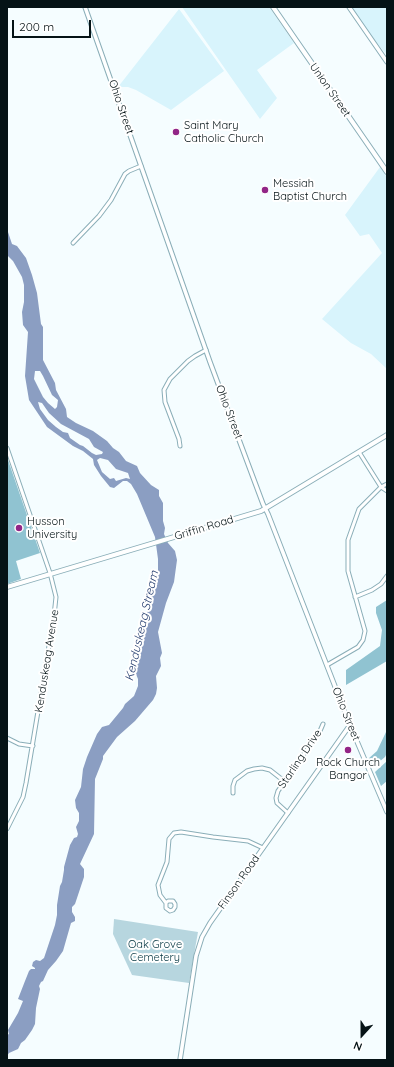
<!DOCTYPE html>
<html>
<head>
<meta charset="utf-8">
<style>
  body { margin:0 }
  #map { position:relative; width:394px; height:1067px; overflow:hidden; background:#f5fdff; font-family:Quicksand,sans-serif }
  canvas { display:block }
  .frame { position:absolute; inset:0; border:8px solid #051316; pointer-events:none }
  .north { position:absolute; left:342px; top:1015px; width:40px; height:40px; -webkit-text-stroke:3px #fff; paint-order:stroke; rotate:201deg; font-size:11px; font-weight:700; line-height:16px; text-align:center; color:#051316 }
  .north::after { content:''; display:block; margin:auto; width:14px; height:18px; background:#051316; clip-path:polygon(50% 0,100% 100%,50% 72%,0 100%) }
  .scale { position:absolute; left:12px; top:20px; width:79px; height:18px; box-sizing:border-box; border:2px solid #051316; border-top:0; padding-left:5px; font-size:12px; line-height:14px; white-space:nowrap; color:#051316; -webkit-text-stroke:3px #fff; paint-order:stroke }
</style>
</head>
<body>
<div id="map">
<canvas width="394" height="1067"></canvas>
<div class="frame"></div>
<div class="north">N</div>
<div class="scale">200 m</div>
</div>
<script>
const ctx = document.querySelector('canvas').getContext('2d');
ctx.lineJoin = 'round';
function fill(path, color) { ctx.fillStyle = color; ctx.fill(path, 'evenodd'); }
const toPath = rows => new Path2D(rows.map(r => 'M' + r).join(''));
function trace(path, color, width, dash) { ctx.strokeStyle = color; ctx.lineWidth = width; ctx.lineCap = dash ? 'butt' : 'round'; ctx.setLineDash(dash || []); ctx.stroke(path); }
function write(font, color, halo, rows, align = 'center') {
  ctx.font = font + ' Quicksand,sans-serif'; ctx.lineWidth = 4; ctx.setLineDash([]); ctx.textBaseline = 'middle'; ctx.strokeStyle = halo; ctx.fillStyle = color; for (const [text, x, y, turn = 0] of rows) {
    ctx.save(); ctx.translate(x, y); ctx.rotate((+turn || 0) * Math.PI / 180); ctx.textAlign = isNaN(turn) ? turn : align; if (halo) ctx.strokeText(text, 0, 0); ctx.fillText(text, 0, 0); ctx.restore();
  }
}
const built = toPath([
  [182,7,269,7,294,43,257,70,277,98,260,119],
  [351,7,387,7,387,55,374,40],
  [179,9,224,71,171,110,136,90,128,87,118,87],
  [380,167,387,177,387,369,371,354,351,343,322,319,382,253,369,234,360,236,345,215]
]);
const green = toPath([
  [114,919,198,932,189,983,132,975,113,934]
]);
const forest = toPath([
  [7,457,40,553,16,561,21,579,7,584],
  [387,600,387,661,346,685,346,670,380,646,382,630,376,613,376,607],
  [387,722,387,753,385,757,373,767,368,759,377,751,386,732],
  [387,761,387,781,381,786,375,772]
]);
const water = toPath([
  [7,229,12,244,17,246,26,258,32,275,37,293,41,324,43,327,43,360,55,383,56,390,66,409,67,417,76,423,93,431,107,441,113,448,119,452,126,461,137,466,140,473,151,485,159,490,159,496,163,503,163,521,165,528,164,534,168,543,175,551,177,560,174,582,166,603,158,632,162,653,160,658,161,666,156,676,157,688,156,694,153,700,135,721,117,737,103,756,103,759,95,779,94,834,80,864,84,869,84,877,75,904,72,907,72,912,75,917,75,921,71,923,63,951,56,961,48,970,43,981,41,982,39,986,40,989,36,1008,35,1024,32,1030,25,1040,21,1043,18,1049,9,1053,7,1056,7,1035,9,1034,8,1030,18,1013,23,1001,18,999,25,981,29,971,31,969,35,969,35,968,32,966,33,962,36,960,40,961,44,958,55,925,57,915,57,905,60,886,62,882,64,870,64,867,70,845,74,838,77,837,78,834,76,827,79,821,79,813,76,808,75,800,81,787,83,769,87,757,97,734,102,727,109,725,123,708,125,704,134,696,138,686,138,679,136,674,135,662,137,659,138,654,141,651,140,646,143,641,142,630,147,615,147,595,150,590,154,588,156,585,155,579,158,571,158,559,155,537,137,494,131,484,127,481,123,481,114,488,110,487,101,476,94,465,93,459,83,451,73,446,47,427,29,400,25,376,28,332,23,325,22,312,24,302,24,285,22,277,13,261,7,255],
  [35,371,40,371,43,376,52,395,58,400,57,407,55,409,48,403,43,397,34,379],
  [38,402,42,403,49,413,61,424,89,439,94,447,103,452,102,454,96,455,92,453,83,446,80,445,70,438,68,433,63,432,56,427,48,420,40,409],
  [100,458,108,460,116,469,128,473,130,479,126,478,116,481,114,478,110,479,102,472,97,460]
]);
const minor = toPath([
  [73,243,99,216,111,200,125,174,129,171,141,166],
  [180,446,179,439,165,402,164,390,170,379,188,361,195,356,206,350],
  [7,448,50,573,56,597,54,616,26,783,23,797,7,829],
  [359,452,381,487,387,491],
  [355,597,372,590,381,584,387,576],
  [327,665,358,647,363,640,365,631,348,571,348,540,359,509,381,487,387,484],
  [7,738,19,744,33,746],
  [233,793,233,786,235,780,247,771,254,769,262,768,270,770,284,781],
  [288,813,277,803,276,798,278,791,320,731,323,724],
  [166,903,168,901,173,901,175,904,175,907,173,910,170,911,166,908,166,903,160,895,158,885,167,862,169,839,174,833,181,832,213,837,248,841,263,848]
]);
const tertiary = toPath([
  [85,7,210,362,263,504,268,514,350,725,387,812],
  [349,7,387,62],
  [180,1060,196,956,202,937,210,923,350,725]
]);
const secondary = toPath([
  [273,7,387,172],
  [7,587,261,511,387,435]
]);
const markers = [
  [176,132,4,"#922587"],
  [265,190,4,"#922587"],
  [19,528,4,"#922587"],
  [348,750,4,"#922587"]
];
const streetNames = [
  ["Union Street",330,90,55],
  ["Ohio Street",121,107,71],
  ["Ohio Street",229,412,69],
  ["Griffin Road",204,528,-17],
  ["Kenduskeag Avenue",47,661,-81],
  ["Ohio Street",346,714,68],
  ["Starling Drive",300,759,-56],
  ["Finson Road",239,882,-55]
];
const poiNames = [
  ["Saint Mary",184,126],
  ["Catholic Church",184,139],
  ["Messiah",273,184],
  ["Baptist Church",273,197],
  ["Husson",27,522],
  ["University",27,535],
  ["Rock Church",348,763,"center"],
  ["Bangor",348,776,"center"]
];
const parkNames = [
  ["Oak Grove",155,945],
  ["Cemetery",155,958]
];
const waterNames = [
  ["Kenduskeag Stream",142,626,-77]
];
fill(built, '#d8f4fc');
fill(green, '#b7d6df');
fill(forest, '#90c3d1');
fill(water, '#8b9ec2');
trace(minor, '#8aaeb8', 5);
trace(tertiary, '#8aaeb8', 5.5);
trace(secondary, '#8aaeb8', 6);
trace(minor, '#fff', 3);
trace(tertiary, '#fff', 3.5);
trace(secondary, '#fff', 4);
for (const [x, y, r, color] of markers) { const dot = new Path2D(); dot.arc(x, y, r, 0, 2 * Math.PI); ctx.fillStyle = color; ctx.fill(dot); trace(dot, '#fff', 1.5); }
write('11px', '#051316', '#fff', streetNames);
write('11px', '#051316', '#fff', poiNames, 'left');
write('11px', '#063742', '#fff', parkNames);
write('italic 12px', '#2a4272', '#fff', waterNames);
</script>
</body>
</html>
